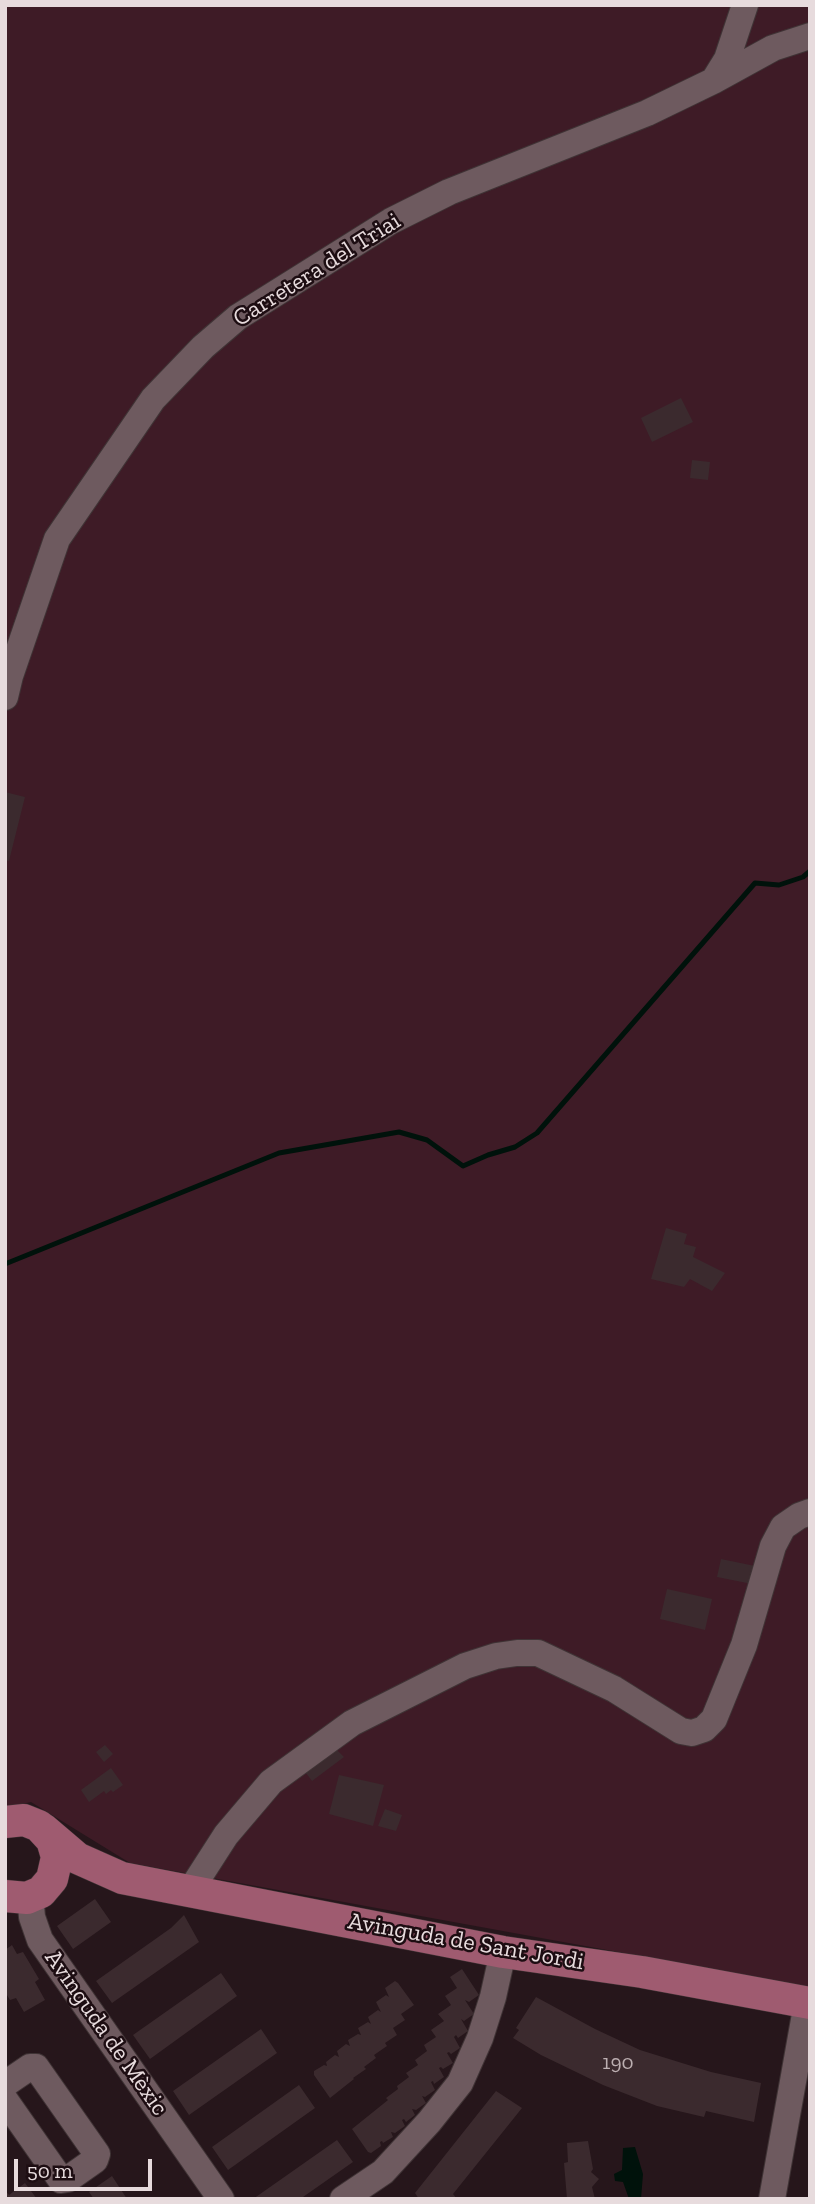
<!DOCTYPE html>
<html>
<head>
<meta charset="utf-8">
<style>
  body { margin:0 }
  #map { position:relative; width:815px; height:2204px; overflow:hidden; background:#26161b; font-family:"Zilla Slab",serif }
  canvas { display:block }
  .frame { position:absolute; inset:0; border:7px solid #e7dbdd; pointer-events:none }
  .scale { position:absolute; left:14px; top:2159px; width:138px; height:32px; box-sizing:border-box; border:4px solid #e7dbdd; border-top:0; padding-left:9px; font-size:21px; line-height:24px; white-space:nowrap; color:#e7dbdd; -webkit-text-stroke:5px #1d0d12; paint-order:stroke }
</style>
</head>
<body>
<div id="map">
<canvas width="815" height="2204"></canvas>
<div class="frame"></div>
<div class="scale">50 m</div>
</div>
<script>
const ctx = document.querySelector('canvas').getContext('2d');
ctx.lineJoin = 'round';
function fill(path, color) { ctx.fillStyle = color; ctx.fill(path, 'evenodd'); }
const toPath = rows => new Path2D(rows.map(r => 'M' + r).join(''));
function trace(path, color, width, dash) { ctx.strokeStyle = color; ctx.lineWidth = width; ctx.lineCap = dash ? 'butt' : 'round'; ctx.setLineDash(dash || []); ctx.stroke(path); }
function write(font, color, halo, rows, align = 'center') {
  ctx.font = font + ' "Zilla Slab",serif'; ctx.lineWidth = 5; ctx.setLineDash([]); ctx.textBaseline = 'middle'; ctx.strokeStyle = halo; ctx.fillStyle = color; for (const [text, x, y, turn = 0] of rows) {
    ctx.save(); ctx.translate(x, y); ctx.rotate((+turn || 0) * Math.PI / 180); ctx.textAlign = isNaN(turn) ? turn : align; if (halo) ctx.strokeText(text, 0, 0); ctx.fillText(text, 0, 0); ctx.restore();
  }
}
const green = toPath([
  [5,5,810,5,810,1987,130,1863,31,1802,5,1808]
]);
const water = toPath([
  [635,2147,643,2174,641,2199,629,2199,623,2182,615,2181,614,2174,622,2170,623,2148]
]);
const stream = toPath([
  [5,1264,279,1153,399,1132,427,1140,463,1166,488,1155,515,1147,537,1133,755,883,779,885,803,877,810,871]
]);
const building = toPath([
  [681,398,693,422,652,442,641,418],
  [692,460,710,462,708,480,690,478],
  [5,792,25,797,9,861,5,860],
  [666,1228,687,1234,684,1244,696,1247,693,1257,725,1273,712,1291,690,1279,684,1287,651,1279],
  [721,1559,755,1566,752,1584,717,1577],
  [667,1589,712,1599,705,1630,660,1619],
  [105,1745,113,1754,104,1762,96,1752],
  [334,1747,344,1757,312,1781,303,1769],
  [111,1768,123,1785,113,1792,111,1790,106,1794,104,1791,89,1802,81,1790],
  [339,1775,384,1785,373,1826,329,1814],
  [385,1809,402,1815,396,1831,378,1826],
  [95,1899,111,1922,73,1949,57,1926],
  [184,1915,199,1942,112,2003,96,1981,171,1928],
  [12,1945,17,1954,23,1952,39,1979,35,1982,45,2000,24,2012,16,1998,10,2000,5,1992,5,1950],
  [462,1969,479,1995,469,2002,465,2000,474,2014,464,2021,461,2019,468,2031,458,2038,456,2035,454,2037,460,2048,451,2054,449,2052,447,2053,453,2063,443,2069,441,2067,439,2068,444,2077,434,2084,433,2081,431,2082,435,2090,425,2097,422,2096,426,2103,416,2110,412,2109,415,2115,406,2122,404,2119,402,2120,405,2126,395,2133,391,2132,393,2137,383,2143,382,2141,380,2142,381,2146,371,2153,368,2152,352,2129,388,2100,386,2098,398,2089,397,2086,409,2077,406,2073,418,2065,415,2060,427,2051,424,2045,436,2037,431,2030,444,2021,438,2014,451,2005,445,1996,457,1988,450,1977],
  [221,1973,237,1996,150,2059,133,2035],
  [395,1981,398,1983,414,2005,401,2014,405,2020,393,2028,397,2035,385,2043,387,2046,374,2055,376,2058,364,2067,366,2069,353,2078,354,2079,330,2098,314,2075,314,2071,324,2065,327,2066,326,2062,335,2055,339,2057,337,2051,346,2044,350,2046,348,2040,358,2034,361,2035,358,2028,368,2022,371,2024,368,2017,378,2010,381,2012,376,2002,386,1995,389,1997,385,1988],
  [536,1997,595,2029,640,2050,711,2072,761,2083,754,2122,706,2111,704,2117,657,2106,603,2085,541,2055,513,2038,519,2030,516,2028],
  [261,2029,277,2053,189,2115,173,2091],
  [299,2085,315,2108,228,2170,212,2147],
  [496,2091,522,2108,453,2194,457,2199,419,2199,415,2193],
  [337,2140,353,2162,303,2197,253,2199],
  [588,2141,593,2169,591,2172,599,2179,592,2187,595,2199,567,2199,564,2163,568,2162,567,2143],
  [112,2176,127,2199,94,2199,89,2192],
  [25,2183,37,2199,5,2199,5,2190,9,2195]
]);
const minor = toPath([
  [714,80,727,59,745,5],
  [5,697,10,676,57,539,153,399,203,347,238,317,391,221,449,192,647,113,713,81,773,48,810,36],
  [190,1891,226,1835,271,1782,352,1723,465,1666,496,1656,517,1653,538,1653,614,1689,681,1731,692,1733,704,1729,714,1719,744,1645,773,1546,783,1527,799,1516,810,1512],
  [33,1896,31,1905,32,1917,40,1940,221,2199],
  [5,2084,30,2067,36,2067,97,2154,95,2160,68,2179,61,2180,5,2100],
  [343,2199,383,2172,429,2122,460,2083,480,2038,493,1997,503,1952],
  [772,2199,807,2003]
]);
const major = toPath([
  [5,1822,24,1820,39,1826,52,1840,57,1857,52,1879,41,1892,27,1898,5,1896],
  [43,1829,77,1858,122,1878,503,1952,642,1972,810,2003]
]);
const numberNames = [
  ["190",618,2063]
];
const streetNames = [
  ["Carretera del Triai",317,270,-32],
  ["Avinguda de Sant Jordi",466,1942,10],
  ["Avinguda de Mèxic",106,2033,55]
];
fill(green, '#3e1b26');
fill(water, '#00120b');
trace(stream, '#00120b', 5);
fill(building, '#3b2a2e');
trace(minor, '#3f3335', 28);
trace(major, '#3f3335', 33);
trace(minor, '#6e5a5f', 26);
trace(major, '#9f5b70', 32);
write('21px', '#bcafb1', null, numberNames);
write('24px', '#e7dbdd', '#1d0d12', streetNames);
</script>
</body>
</html>
